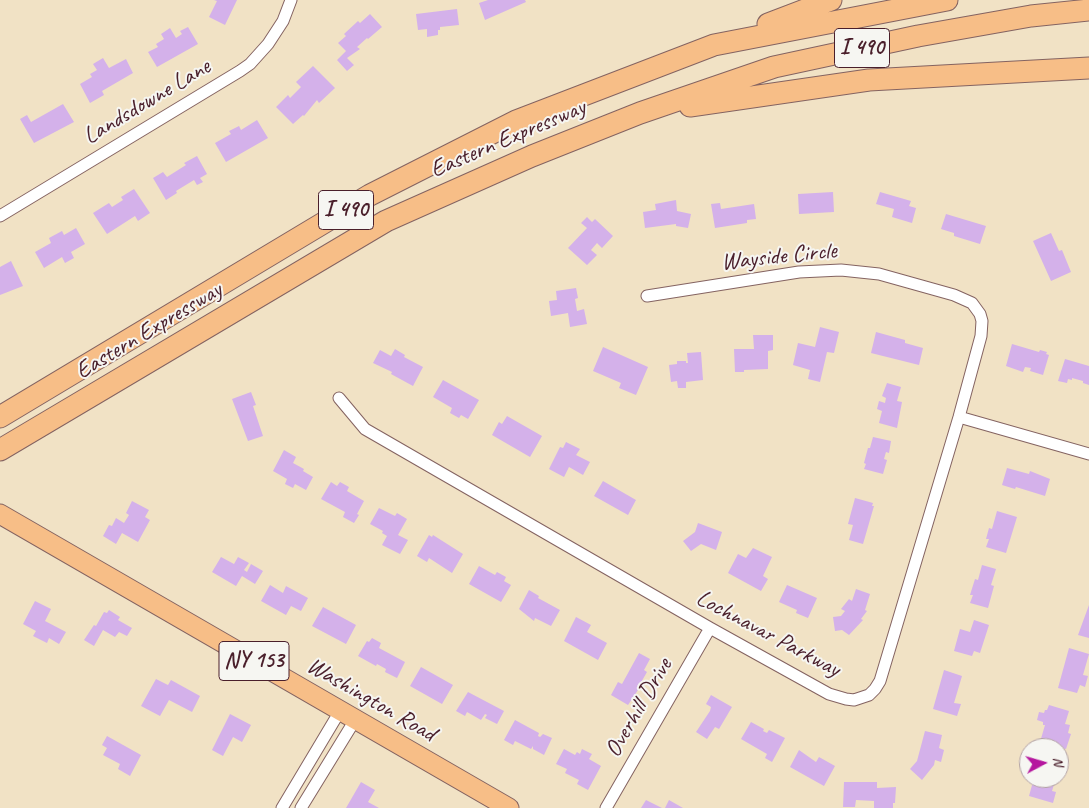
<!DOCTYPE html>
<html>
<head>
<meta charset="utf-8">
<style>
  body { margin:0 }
  #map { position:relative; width:1089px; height:808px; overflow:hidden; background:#f1e2c5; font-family:Caveat,sans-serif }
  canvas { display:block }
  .north { position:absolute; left:1019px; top:738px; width:50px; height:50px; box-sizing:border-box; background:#f6f6f2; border:1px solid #b1a0a2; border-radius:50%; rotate:84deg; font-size:14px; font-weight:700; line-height:20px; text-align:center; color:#4a1f2b }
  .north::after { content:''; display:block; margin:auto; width:18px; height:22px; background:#b5179e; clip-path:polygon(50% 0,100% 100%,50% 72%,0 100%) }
</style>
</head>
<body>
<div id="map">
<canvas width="1089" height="808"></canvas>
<div class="north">N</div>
</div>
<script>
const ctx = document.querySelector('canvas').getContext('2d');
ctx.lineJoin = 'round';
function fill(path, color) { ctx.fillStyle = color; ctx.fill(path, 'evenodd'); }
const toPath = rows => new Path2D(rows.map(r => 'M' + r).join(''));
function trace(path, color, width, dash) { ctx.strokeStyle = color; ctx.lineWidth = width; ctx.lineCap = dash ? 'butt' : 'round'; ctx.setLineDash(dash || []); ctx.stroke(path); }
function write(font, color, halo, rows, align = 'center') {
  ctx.font = font + ' Caveat,sans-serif'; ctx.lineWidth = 4; ctx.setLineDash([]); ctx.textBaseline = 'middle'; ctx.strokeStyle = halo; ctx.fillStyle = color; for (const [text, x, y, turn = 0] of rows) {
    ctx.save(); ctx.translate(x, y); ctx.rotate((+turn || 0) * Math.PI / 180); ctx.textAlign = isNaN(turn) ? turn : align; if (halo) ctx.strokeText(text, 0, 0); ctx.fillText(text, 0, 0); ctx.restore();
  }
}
const building = toPath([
  [214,0,237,0,225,25,209,17,217,1],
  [488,0,525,0,526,2,485,20,479,3],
  [457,9,459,25,440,27,440,30,438,30,438,35,427,37,427,29,418,30,416,14],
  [370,14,382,27,368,39,367,38,357,47,360,49,347,58,354,65,347,71,337,60,346,51,338,43,346,36,344,34,358,21,360,23],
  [188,27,198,44,157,67,148,52,158,47,156,44,164,39,161,34,170,28,176,38,182,34,180,31],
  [103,58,109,68,126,59,133,73,102,91,104,95,90,103,80,84,92,77,90,74,97,70,93,64],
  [313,66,335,88,319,103,317,100,304,116,303,115,293,124,276,107,288,95,290,98,301,87,296,82],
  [63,104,74,122,34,143,20,119,27,115,31,122],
  [257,120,268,138,226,162,215,143,231,134,229,131,239,126,241,130],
  [197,156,207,174,200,178,203,182,197,185,194,180,176,191,177,193,166,200,153,178,163,172,167,177,186,165,184,163],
  [134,189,150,213,138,221,135,216,107,234,93,213,109,203,112,207,123,200,121,197],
  [833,192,834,212,799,214,798,194],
  [880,192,911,201,909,206,916,208,912,223,892,217,894,209,876,204],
  [676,200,677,211,691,214,688,228,676,226,676,224,645,228,643,212,656,210,655,204],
  [720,203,721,209,754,204,756,219,747,220,747,223,715,228,711,204],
  [946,214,986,226,980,244,954,236,954,233,941,229],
  [587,217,592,222,595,219,613,236,602,248,597,243,591,250,597,255,587,265,568,248,587,228,581,223],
  [76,228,85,244,71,252,74,258,65,263,62,257,44,268,35,252,51,243,49,238,62,231,64,235],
  [1051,233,1059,251,1062,250,1071,272,1051,281,1033,241],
  [11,261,23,286,0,295,0,267],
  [576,288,578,298,575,299,577,311,584,309,587,324,570,327,568,313,551,316,549,301,557,300,556,291],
  [820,327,839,332,834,353,827,352,820,382,808,379,810,370,793,365,798,343,815,347],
  [876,332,905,340,905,343,923,348,919,365,871,353],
  [753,335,773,335,773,350,768,351,768,369,744,370,744,372,735,372,734,349,754,349],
  [1012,344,1039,352,1040,350,1047,352,1046,354,1049,355,1043,375,1030,371,1031,368,1025,367,1023,372,1006,366],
  [603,347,648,367,636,395,619,388,621,383,593,371],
  [395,349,405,355,404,357,423,367,413,386,391,374,392,372,373,363,380,350,391,356],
  [701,352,703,380,686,382,686,388,678,388,677,381,671,382,669,365,677,364,677,361,686,361,686,363,688,363,687,353],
  [1065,359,1089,366,1089,385,1083,383,1083,381,1072,378,1072,380,1068,379,1067,383,1058,381],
  [443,380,479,400,468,419,461,415,459,418,450,413,452,408,433,397],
  [887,383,901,387,897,401,902,402,897,428,879,423,882,411,877,409,879,401,885,403,886,398,882,396],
  [251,392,256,405,253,406,263,436,248,441,232,399],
  [507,416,542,436,530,457,492,435,499,422,502,424],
  [873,437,891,441,889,453,886,452,884,459,887,460,883,474,864,469,866,464,864,463,868,448,870,448],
  [566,442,580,449,576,455,590,462,583,475,569,467,564,477,549,469,560,447,563,448],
  [284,450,296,457,293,463,304,469,303,471,313,477,306,490,295,484,293,488,285,484,287,479,273,471],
  [1007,468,1029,474,1030,471,1050,479,1045,496,1016,487,1015,489,1002,485],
  [603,481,636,500,628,515,594,496],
  [331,482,337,486,340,482,349,487,347,491,364,501,357,514,359,515,354,523,343,517,345,512,321,499],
  [855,498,873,503,872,506,874,506,863,544,849,540,853,525,848,524],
  [132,501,149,510,145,517,150,520,138,542,122,533,116,544,103,536,109,525,112,526,116,518,124,523,129,515,126,513],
  [379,508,395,516,397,513,407,519,398,535,408,540,400,554,382,545,387,536,382,533,383,531,370,524],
  [997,511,1017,517,1006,553,986,547,989,539,986,539,989,528,992,529],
  [698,523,722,532,716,550,701,544,691,551,683,541,695,532],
  [429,535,432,537,433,535,463,554,452,573,429,558,427,562,417,556],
  [753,548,772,557,763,576,768,579,761,591,728,573,738,554,746,558],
  [221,557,234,564,238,557,249,563,244,570,247,572,251,564,263,571,255,584,242,576,236,586,212,572],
  [982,565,996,569,991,585,994,586,988,608,970,603,973,595,970,595,975,579,978,580],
  [479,566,495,575,497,572,506,577,504,581,511,585,501,602,469,584],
  [270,585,283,593,286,586,308,598,301,611,291,606,286,615,261,601],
  [787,585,817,598,808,618,796,613,797,610,779,602],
  [856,589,870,594,865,610,867,611,861,619,863,620,849,635,842,630,835,631,833,617,841,616,845,611,841,609,849,599,852,601],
  [529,590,539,596,538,598,560,610,551,626,535,618,534,621,519,609],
  [35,601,51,609,45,621,66,632,59,644,49,638,47,643,33,636,36,631,23,624],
  [1089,605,1089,638,1078,635],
  [323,607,356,625,346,644,312,626],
  [109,610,120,617,118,620,132,628,127,636,119,632,115,637,103,630,94,646,84,640,94,625,96,626,104,612,107,613],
  [576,617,591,625,587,632,607,643,598,660,564,641],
  [974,620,989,625,980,653,974,651,972,656,954,651,960,629,970,632],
  [372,638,381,643,379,648,405,662,397,678,385,672,386,669,377,664,376,666,358,656,367,641,369,642],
  [1069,648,1089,654,1083,675,1088,676,1085,687,1080,685,1077,693,1058,688],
  [639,653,650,659,644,670,647,672,639,686,640,687,628,705,611,695,618,682,622,684],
  [421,667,453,685,442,704,410,686],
  [944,670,962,676,954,703,961,704,957,716,933,709],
  [156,679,168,685,171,680,200,696,192,712,169,700,160,716,141,706],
  [468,692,504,711,497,724,485,718,487,715,485,714,481,720,467,712,465,716,456,711],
  [711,695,732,707,719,729,715,727,707,739,696,732,710,711,711,707,706,704],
  [1049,705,1069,711,1065,724,1070,725,1068,733,1071,734,1066,749,1040,742,1045,725,1043,725,1043,722,1037,720,1039,712,1044,713,1045,710,1047,710],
  [230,714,251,725,242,742,233,737,223,756,212,750],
  [515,720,539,733,538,736,540,737,543,734,552,738,544,755,533,749,533,746,531,749,515,741,513,745,504,740],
  [751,722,764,729,763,731,767,733,769,730,785,738,772,762,765,758,767,754,741,739],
  [925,731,942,735,939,748,944,750,941,762,935,760,934,765,922,780,910,769,917,761],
  [107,736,141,755,130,776,118,769,120,764,103,755,107,748,102,745],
  [564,749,575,755,577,752,580,754,582,749,592,754,589,759,601,766,588,790,577,784,579,780,565,773,567,769,556,764],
  [799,750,816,762,819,757,835,766,824,786,790,767],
  [1034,778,1056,778,1052,791,1056,792,1053,803,1029,796],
  [361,782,375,790,368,802,379,808,346,808],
  [844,782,877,782,877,788,896,787,895,803,893,803,893,808,874,808,874,801,856,800,855,807,843,807],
  [646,800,662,808,641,808],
  [669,800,683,808,665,808]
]);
const minor = toPath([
  [0,216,240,71,250,64,268,44,283,21,291,0],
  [339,398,365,429,710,628,829,694,846,699,854,700,869,695,875,689,880,681,959,417,981,336,982,321,980,314,972,303,954,295,879,274,841,270,799,272,647,296],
  [959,417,1089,454],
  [282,808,340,711],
  [301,808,355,720],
  [606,808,710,628]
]);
const primary = toPath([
  [0,514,509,808]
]);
const motorway = toPath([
  [768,24,831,0],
  [690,106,869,80,1089,68],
  [0,417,370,195,516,121,714,45,947,0],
  [0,450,386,221,532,156,640,113,774,67,918,36,1031,16,1089,10]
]);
const shields = [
  [862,48,55],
  [346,210,55],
  [254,661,70]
];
const shieldNames = [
  ["I 490",862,48],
  ["I 490",346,210],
  ["NY 153",254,661]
];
const streetNames = [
  ["Landsdowne Lane",147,102,-31],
  ["Eastern Expressway",508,139,-23],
  ["Wayside Circle",779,257,-6],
  ["Eastern Expressway",149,331,-31],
  ["Lochnavar Parkway",768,634,28],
  ["Washington Road",371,700,30],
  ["Overhill Drive",639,708,-60]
];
fill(building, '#d4b1ea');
trace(minor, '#846361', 13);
trace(primary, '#846361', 21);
trace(motorway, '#846361', 23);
trace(minor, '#fff', 11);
trace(primary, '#f7be87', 19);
trace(motorway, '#f7be87', 21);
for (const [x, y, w] of shields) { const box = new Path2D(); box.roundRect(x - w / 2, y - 19.5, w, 39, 4); ctx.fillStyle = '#f6f6f2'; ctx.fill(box); trace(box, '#4a1f2b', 1); }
write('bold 22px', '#4a1f2b', null, shieldNames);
write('24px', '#4a1f2b', '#f6f6f2', streetNames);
</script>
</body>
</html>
